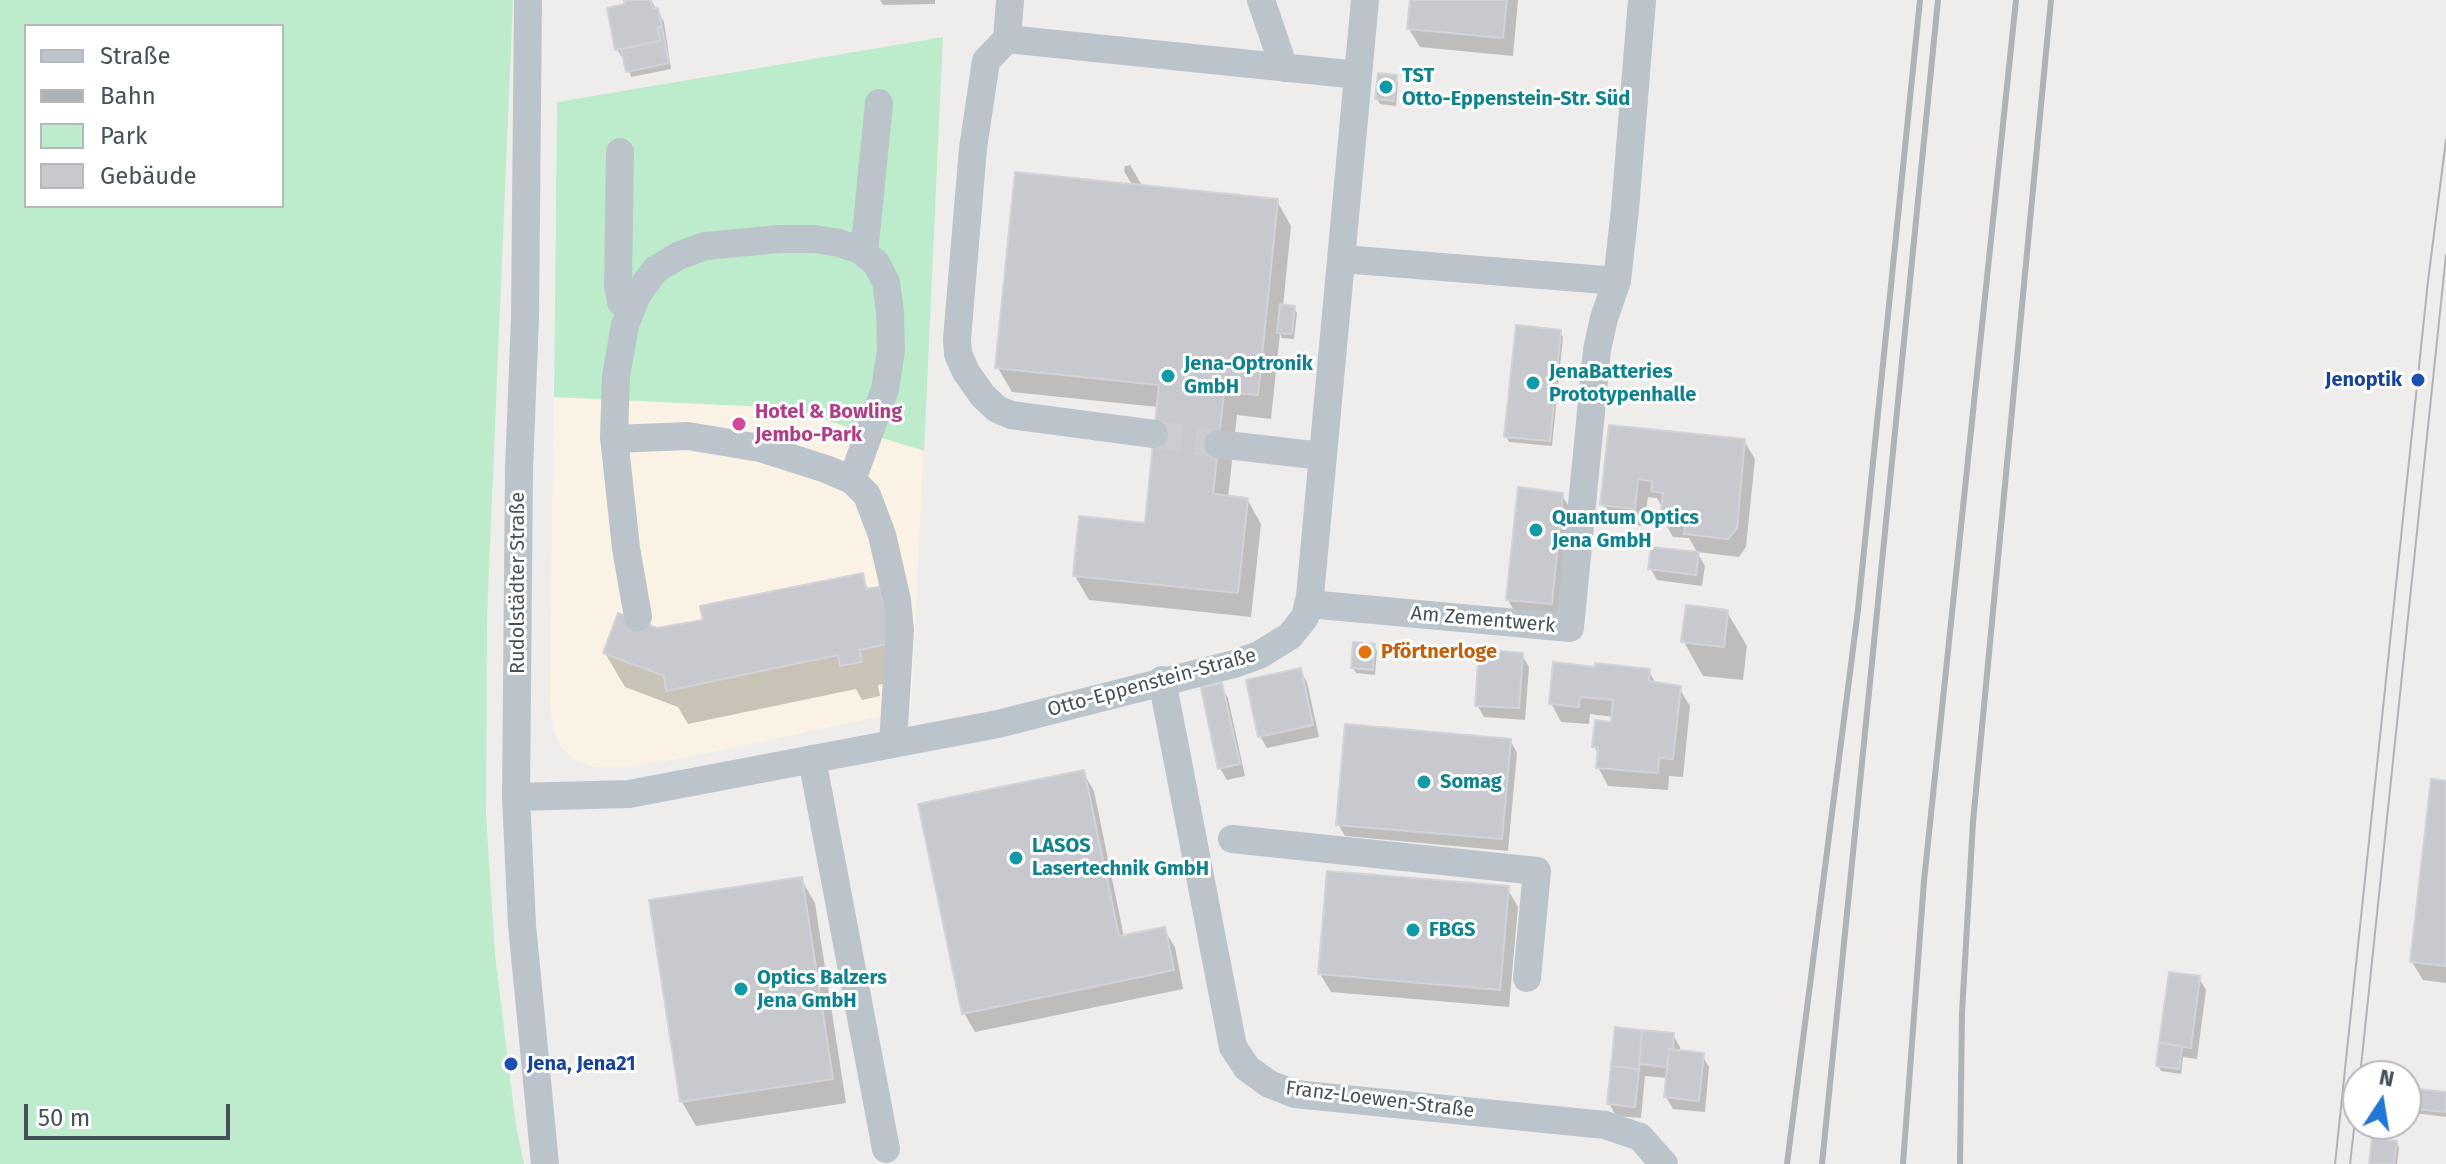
<!DOCTYPE html>
<html>
<head>
<meta charset="utf-8">
<style>
  body { margin:0 }
  #map { position:relative; width:2446px; height:1164px; overflow:hidden; background:#efecec; font-family:"Fira Sans",sans-serif }
  canvas { display:block }
  .legend { position:absolute; left:24px; top:24px; width:260px; height:184px; box-sizing:border-box; background:#fff; border:2px solid #b5b9bd; margin:0; padding:10px 14px; list-style:none; font-size:24px; color:#465059 }
  .legend li { display:flex; align-items:center; gap:16px; height:40px }
  .legend b { width:40px; border:2px solid #b5b9bd }
  .north { position:absolute; left:2342px; top:1060px; width:80px; height:80px; box-sizing:border-box; background:#fff; border:2px solid #b5b9bd; border-radius:50%; rotate:12deg; font-size:22px; font-weight:700; line-height:32px; text-align:center; color:#465059 }
  .north::after { content:''; display:block; margin:auto; width:28px; height:36px; background:#2177d5; clip-path:polygon(50% 0,100% 100%,50% 72%,0 100%) }
  .scale { position:absolute; left:24px; top:1104px; width:206px; height:36px; box-sizing:border-box; border:4px solid #465059; border-top:0; padding-left:10px; font-size:24px; line-height:28px; white-space:nowrap; color:#465059; -webkit-text-stroke:6px #fff; paint-order:stroke }
</style>
</head>
<body>
<div id="map">
<canvas width="2446" height="1164"></canvas>
<ul class="legend">
<li><b style="height:10px;background:#bbc4cb"></b>Straße</li>
<li><b style="height:10px;background:#afb2b7"></b>Bahn</li>
<li><b style="height:22px;background:#bceccc"></b>Park</li>
<li><b style="height:22px;background:#c7c9cf"></b>Gebäude</li>
</ul>
<div class="north">N</div>
<div class="scale">50 m</div>
</div>
<script>
const ctx = document.querySelector('canvas').getContext('2d');
ctx.lineJoin = 'round';
function fill(path, color) { ctx.fillStyle = color; ctx.fill(path, 'evenodd'); }
const toPath = rows => new Path2D(rows.map(r => 'M' + r).join(''));
function trace(path, color, width, dash) { ctx.strokeStyle = color; ctx.lineWidth = width; ctx.lineCap = dash ? 'butt' : 'round'; ctx.setLineDash(dash || []); ctx.stroke(path); }
function write(font, color, halo, rows, align = 'center') {
  ctx.font = font + ' "Fira Sans",sans-serif'; ctx.lineWidth = 6; ctx.setLineDash([]); ctx.textBaseline = 'middle'; ctx.strokeStyle = halo; ctx.fillStyle = color; for (const [text, x, y, turn = 0] of rows) {
    ctx.save(); ctx.translate(x, y); ctx.rotate((+turn || 0) * Math.PI / 180); ctx.textAlign = isNaN(turn) ? turn : align; if (halo) ctx.strokeText(text, 0, 0); ctx.fillText(text, 0, 0); ctx.restore();
  }
}
const commercial = toPath([
  [943,37,911,710,688,757,629,767,595,767,575,760,561,747,553,729,550,701,557,102]
]);
const green = toPath([
  [0,0,513,0,487,616,486,815,495,955,516,1126,524,1164,0,1164],
  [282,26,282,206,26,206,26,26],
  [943,37,924,451,787,408,554,397,557,102]
]);
const shadow = toPath([
  [651,0,664,22,671,69,631,77,626,60,624,61,617,49],
  [880,0,935,0,935,4,883,5],
  [1412,0,1518,0,1513,56,1420,47,1409,29],
  [1395,77,1398,82,1396,106,1380,104,1377,99],
  [1130,165,1143,187,1277,201,1291,226,1283,307,1294,308,1297,313,1294,339,1282,338,1280,334,1271,419,1237,415,1228,498,1247,499,1261,524,1251,617,1089,600,1075,576,1146,525,1158,407,1012,392,998,368,1133,186,1124,171,1125,166],
  [1560,332,1563,337,1552,446,1509,442,1506,436],
  [1611,427,1744,441,1755,459,1746,547,1739,557,1697,552,1689,538,1673,537,1662,518,1663,509,1657,498,1648,497,1644,526,1613,523,1602,505],
  [1562,495,1569,507,1558,615,1515,612,1508,600],
  [1698,554,1705,566,1702,586,1657,580,1650,568],
  [862,576,910,678,878,685,880,696,862,700,856,689,688,724,678,707,625,687,605,653,657,630,705,621],
  [1727,612,1747,646,1743,680,1703,676,1684,642],
  [1374,646,1377,651,1375,675,1356,673,1353,668],
  [1522,655,1529,667,1525,720,1484,717,1477,705],
  [1300,670,1307,682,1319,737,1267,748,1260,736],
  [1649,671,1656,684,1679,688,1690,706,1683,777,1669,776,1668,790,1608,786,1598,767,1599,755,1594,746,1613,724,1614,717,1590,714,1589,724,1561,722,1551,703],
  [1221,686,1228,698,1245,776,1227,780,1220,768],
  [1510,740,1517,753,1508,851,1345,836,1338,824],
  [1083,772,1094,791,1124,937,1164,929,1175,947,1183,989,975,1032,964,1013],
  [2446,783,2446,983,2423,980,2412,962],
  [801,879,815,903,846,1103,696,1126,682,1102],
  [1507,888,1518,907,1509,1007,1331,992,1320,974],
  [2199,978,2206,990,2197,1059,2183,1057,2181,1074,2161,1071,2158,1066],
  [1617,1029,1673,1035,1680,1047,1680,1052,1702,1055,1709,1067,1705,1112,1673,1109,1666,1097,1668,1078,1645,1076,1641,1118,1616,1116,1609,1103],
  [2406,1090,2446,1094,2446,1117,2406,1112],
  [2396,1142,2399,1148,2397,1164,2371,1164]
]);
const building = toPath([
  [624,0,651,0,653,9,658,8,662,27,658,27,660,41,615,50,607,8,625,4,624,0],
  [1410,0,1507,0,1503,38,1407,29,1410,0],
  [658,27,662,27,669,63,626,72,621,49,660,41,658,27],
  [1378,73,1397,75,1394,101,1375,99,1378,73],
  [1015,172,1278,199,1258,395,1224,392,1213,494,1248,498,1238,593,1073,576,1079,516,1145,523,1159,385,995,368,1015,172],
  [1280,304,1295,306,1292,334,1277,333,1280,304],
  [1516,325,1561,330,1550,441,1504,437,1516,325],
  [1609,425,1745,439,1737,528,1728,539,1684,534,1686,521,1660,519,1663,493,1651,491,1652,481,1638,479,1635,509,1600,505,1609,425],
  [1518,487,1563,493,1552,604,1506,600,1518,487],
  [1651,547,1699,552,1696,575,1648,569,1651,547],
  [863,573,866,589,880,587,892,643,860,650,862,662,840,666,838,655,666,691,664,676,603,653,618,613,657,628,703,620,700,606,863,573],
  [1686,605,1728,610,1724,647,1681,642,1686,605],
  [1353,642,1375,644,1373,670,1351,668,1353,642],
  [1479,649,1523,653,1519,708,1475,706,1479,649],
  [1553,662,1595,667,1595,663,1650,669,1649,681,1681,686,1673,759,1659,758,1658,773,1596,768,1598,747,1592,747,1595,720,1611,722,1613,700,1580,697,1579,707,1549,704,1553,662],
  [1301,668,1313,725,1258,737,1246,680,1301,668],
  [1222,683,1240,764,1218,769,1201,688,1222,683],
  [1345,724,1511,739,1502,839,1336,825,1345,724],
  [1084,770,1119,936,1165,927,1174,970,962,1014,918,804,1084,770],
  [2431,779,2446,781,2446,966,2410,962,2431,779],
  [1327,871,1509,886,1500,990,1318,974,1327,871],
  [802,877,833,1079,680,1102,649,900,802,877],
  [2169,972,2200,976,2191,1048,2159,1043,2169,972],
  [1615,1027,1642,1030,1639,1069,1611,1066,1615,1027],
  [1642,1030,1674,1033,1673,1049,1669,1049,1667,1067,1639,1064,1642,1030],
  [2159,1043,2182,1046,2179,1069,2156,1066,2159,1043],
  [1669,1049,1704,1053,1699,1101,1664,1097,1669,1049],
  [1611,1066,1639,1069,1635,1107,1607,1104,1611,1066],
  [2406,1088,2446,1092,2446,1112,2406,1108,2406,1088],
  [2372,1138,2397,1141,2394,1164,2369,1164,2372,1138]
]);
const minorTunnel = toPath([
  [1154,434,1218,444]
]);
const minor = toPath([
  [528,0,525,317,519,469,516,797,522,925,545,1164],
  [1261,0,1284,68],
  [1007,39,1010,0],
  [620,152,618,286,621,302,631,310],
  [864,253,879,103],
  [1342,259,1617,281],
  [1154,434,1011,415,997,409,983,396,966,372,958,354,957,339,973,148,986,61,1007,39,1358,75],
  [614,439,688,436,760,448,826,469,852,480,867,495,882,535,897,600,900,630,893,743],
  [1218,444,1322,456],
  [1309,604,1570,628,1597,350,1604,318,1617,281,1625,209,1642,0],
  [638,617,626,548,614,437,616,376,625,325,637,295,655,270,678,256,705,246,779,239,815,239,839,243,860,250,876,263,886,282,890,312,891,351,885,389,852,480],
  [1162,680,1233,1047,1247,1068,1269,1084,1295,1094,1605,1125,1640,1137,1664,1164],
  [812,759,886,1149],
  [516,797,629,794,998,724,1234,664,1259,655,1290,636,1305,617,1310,596,1365,0],
  [1232,839,1537,871,1527,978]
]);
const tram = toPath([
  [2360,1076,2446,255],
  [2335,1164,2428,281,2446,140],
  [2350,1164,2358,1094]
]);
const rail = toPath([
  [1787,1164,1858,610,1920,0],
  [1822,1164,1938,0],
  [1903,1164,1924,881,2016,0],
  [1960,1164,1962,1013,1973,822,2051,0]
]);
const markers = [
  [1386,87,8,"#0f9aa8"],
  [1168,376,8,"#0f9aa8"],
  [2418,380,8,"#1a4fb4"],
  [1533,383,8,"#0f9aa8"],
  [739,424,8,"#d1479c"],
  [1536,530,8,"#0f9aa8"],
  [1365,652,8,"#e8710a"],
  [1424,782,8,"#0f9aa8"],
  [1016,858,8,"#0f9aa8"],
  [1413,930,8,"#0f9aa8"],
  [741,989,8,"#0f9aa8"],
  [511,1064,8,"#1a4fb4"]
];
const cultureNames = [
  ["TST",1402,76],
  ["Otto-Eppenstein-Str. Süd",1402,99],
  ["Jena-Optronik",1184,364],
  ["GmbH",1184,387],
  ["JenaBatteries",1549,372],
  ["Prototypenhalle",1549,395],
  ["Quantum Optics",1552,518],
  ["Jena GmbH",1552,541],
  ["Somag",1440,782],
  ["LASOS",1032,846],
  ["Lasertechnik GmbH",1032,869],
  ["FBGS",1429,930],
  ["Optics Balzers",757,978],
  ["Jena GmbH",757,1001]
];
const transitNames = [
  ["Jenoptik",2402,380],
  ["Jena, Jena21",527,1064,"left"]
];
const hotelNames = [
  ["Hotel & Bowling",755,412],
  ["Jembo-Park",755,435]
];
const streetNames = [
  ["Rudolstädter Straße",518,583,-90],
  ["Am Zementwerk",1483,620,5],
  ["Otto-Eppenstein-Straße",1152,683,-15],
  ["Franz-Loewen-Straße",1380,1100,7]
];
const foodNames = [
  ["Pförtnerloge",1381,652]
];
fill(commercial, '#faf3e5');
fill(green, '#bceccc');
fill(shadow, '#0003');
fill(building, '#c7c9cf');
trace(building, '#d1d3d8', 2);
trace(minorTunnel, '#cdcdcf', 28, [28, 14]);
trace(minor, '#bbc4cb', 28);
trace(tram, '#afb2b7', 2);
trace(rail, '#afb2b7', 6);
for (const [x, y, r, color] of markers) { const dot = new Path2D(); dot.arc(x, y, r, 0, 2 * Math.PI); ctx.fillStyle = color; ctx.fill(dot); trace(dot, '#fff', 3); }
write('bold 20px', '#0d838f', '#fff', cultureNames, 'left');
write('bold 20px', '#164399', '#fff', transitNames, 'right');
write('bold 20px', '#b23c85', '#fff', hotelNames, 'left');
write('20px', '#465059', '#fff', streetNames);
write('bold 20px', '#c56008', '#fff', foodNames, 'left');
</script>
</body>
</html>
